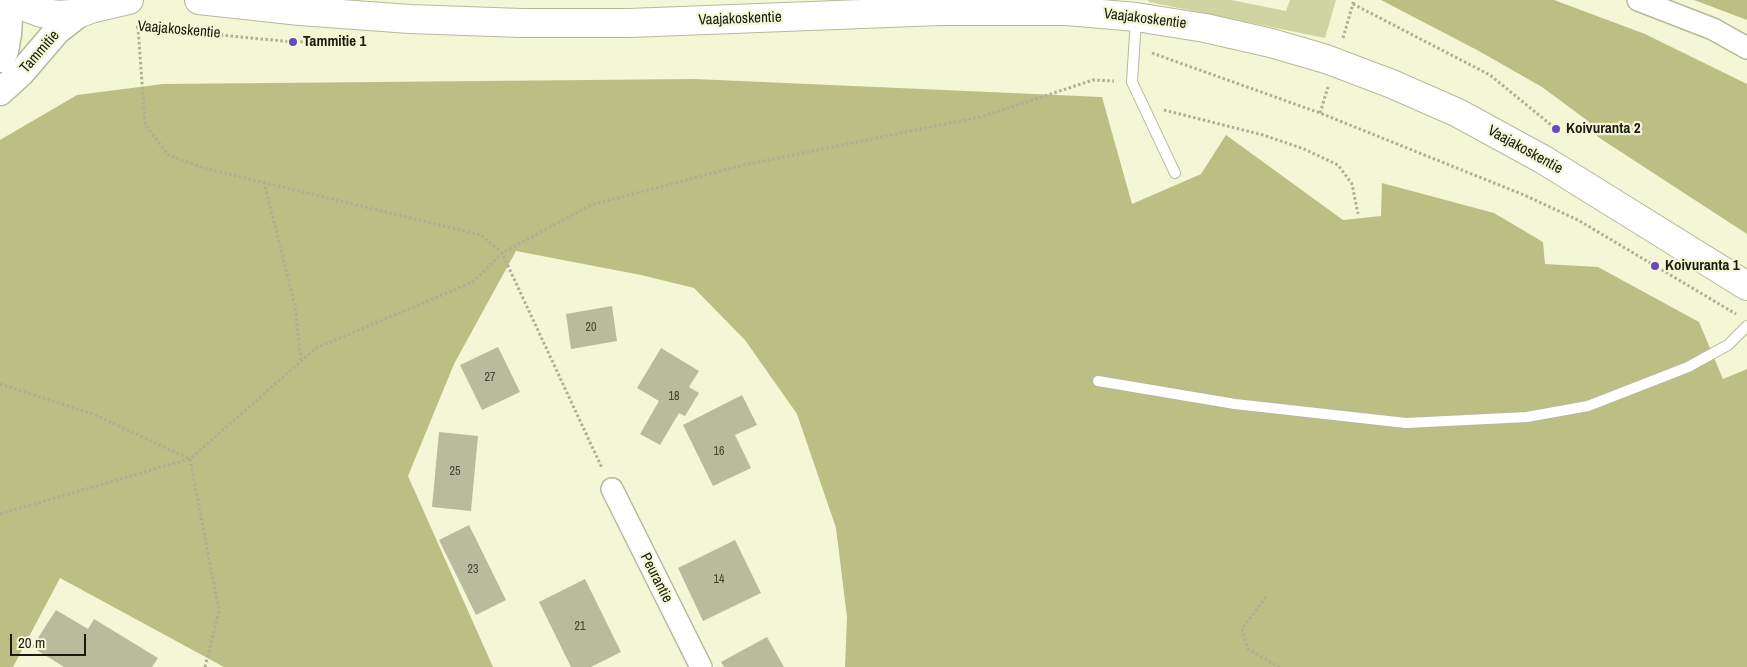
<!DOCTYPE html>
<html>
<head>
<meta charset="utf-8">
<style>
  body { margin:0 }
  #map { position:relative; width:1747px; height:667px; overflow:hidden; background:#f4f7d5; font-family:"Archivo Narrow",sans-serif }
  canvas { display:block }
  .scale { position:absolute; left:10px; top:634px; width:76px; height:22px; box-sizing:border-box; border:2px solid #1a1b0f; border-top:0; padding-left:6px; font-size:15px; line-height:18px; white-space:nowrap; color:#1a1b0f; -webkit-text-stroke:4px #f4f7d5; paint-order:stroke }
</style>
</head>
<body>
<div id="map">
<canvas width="1747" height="667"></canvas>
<div class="scale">20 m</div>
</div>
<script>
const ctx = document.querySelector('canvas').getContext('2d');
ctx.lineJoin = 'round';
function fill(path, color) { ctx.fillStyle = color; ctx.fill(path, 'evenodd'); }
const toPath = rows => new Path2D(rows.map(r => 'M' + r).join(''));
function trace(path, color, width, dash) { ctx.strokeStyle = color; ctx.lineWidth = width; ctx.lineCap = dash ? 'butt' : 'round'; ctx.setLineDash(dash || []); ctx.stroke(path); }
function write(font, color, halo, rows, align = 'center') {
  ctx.font = font + ' "Archivo Narrow",sans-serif'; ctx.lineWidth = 4.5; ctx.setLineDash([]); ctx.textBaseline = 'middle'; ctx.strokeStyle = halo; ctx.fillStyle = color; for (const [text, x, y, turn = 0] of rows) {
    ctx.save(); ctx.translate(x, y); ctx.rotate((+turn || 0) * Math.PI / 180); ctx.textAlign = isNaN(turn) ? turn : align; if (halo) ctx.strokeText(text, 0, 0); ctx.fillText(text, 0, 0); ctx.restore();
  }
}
const green = toPath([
  [1148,0,1231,0,1286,11,1290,0,1336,0,1325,38,1149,2]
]);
const forest = toPath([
  [1381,0,1554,0,1645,34,1747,84,1747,234,1598,137,1588,121,1542,87,1477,50],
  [1694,0,1747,0,1747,20],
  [695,79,1102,97,1132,204,1201,174,1226,135,1343,220,1381,216,1382,183,1494,213,1543,242,1545,264,1598,267,1699,322,1723,379,1747,369,1747,667,845,667,847,617,836,528,797,414,745,340,694,288,641,275,516,251,454,364,408,476,493,667,224,667,60,578,13,667,0,667,0,140,77,95,163,84]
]);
const building = toPath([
  [612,306,617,341,571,349,566,314],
  [498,347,520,392,482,410,460,365],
  [661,348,699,371,689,387,699,393,685,416,679,413,660,445,640,434,659,401,637,388],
  [742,395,757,425,735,435,751,468,713,486,683,425],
  [439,432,478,436,471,511,432,507],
  [469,525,506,600,476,615,439,540],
  [735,540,761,593,703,621,678,568],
  [585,579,621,652,591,667,571,667,539,602],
  [56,610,88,629,94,619,158,658,152,667,64,667,32,647],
  [767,637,784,667,724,667,721,662]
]);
const path = toPath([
  [1353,4,1490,75,1556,129],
  [136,27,293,42,321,41],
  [138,27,145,124,168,155,204,168,481,235,502,253,602,468],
  [1343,38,1354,0],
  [1152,53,1320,113,1524,195,1578,220,1736,314],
  [1164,110,1263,135,1304,149,1338,165,1352,184,1358,214],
  [1320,113,1328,87],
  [264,182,295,306,301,361],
  [0,384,93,414,190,459],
  [0,514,189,459],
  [1266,597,1242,629,1248,649,1279,667],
  [205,667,219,611,190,459,316,348,473,282,502,253,591,205,744,165,984,116,1093,80,1114,81]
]);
const service = toPath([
  [1136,19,1132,82,1175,173],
  [1098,381,1235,404,1406,423,1527,417,1588,406,1688,367,1728,345,1747,326]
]);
const minor = toPath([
  [1638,0,1713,29,1747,48],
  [612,489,701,667]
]);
const tertiary = toPath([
  [0,59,5,51,8,34,10,0],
  [0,92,21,73,57,31,80,13]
]);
const secondary = toPath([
  [17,0,28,8,42,13,60,15,80,13,91,9,105,0],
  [199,0,300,11,410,19,521,23,629,23,940,11,1067,11,1136,17,1205,28,1271,43,1326,59,1392,84,1458,113,1544,160,1747,286],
  [91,9,129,0]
]);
const markers = [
  [293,42,5,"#6948c1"],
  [1556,129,5,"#6948c1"],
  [1655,266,5,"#6948c1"]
];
const numberNames = [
  ["20",591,328],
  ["27",490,378],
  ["18",674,397],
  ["16",719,452],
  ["25",455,472],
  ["23",473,570],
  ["14",719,580],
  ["21",580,627]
];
const streetNames = [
  ["Vaajakoskentie",740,19,-2],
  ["Vaajakoskentie",1145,19,7],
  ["Vaajakoskentie",179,30,5],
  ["Tammitie",40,52,-49],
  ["Vaajakoskentie",1525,150,29],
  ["Peurantie",656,578,63]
];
const poiNames = [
  ["Tammitie 1",303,42],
  ["Koivuranta 2",1566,129],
  ["Koivuranta 1",1665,266]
];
fill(green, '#d0d4a2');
fill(forest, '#bcbf83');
fill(building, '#b9bc9c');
trace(service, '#b6b999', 12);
trace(minor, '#b6b999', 24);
trace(tertiary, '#b6b999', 29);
trace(secondary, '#b6b999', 30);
trace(path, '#adaf95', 3, [2.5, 2.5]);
trace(service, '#fff', 10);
trace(minor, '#fff', 21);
trace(tertiary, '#fff', 26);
trace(secondary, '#fff', 28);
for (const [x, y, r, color] of markers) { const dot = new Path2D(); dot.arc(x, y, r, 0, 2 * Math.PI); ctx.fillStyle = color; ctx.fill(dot); trace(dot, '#f4f7d5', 2); }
write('12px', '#424332', null, numberNames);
write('15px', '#1a1b0f', '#f4f7d5', streetNames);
write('bold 15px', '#1a1b0f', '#f4f7d5', poiNames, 'left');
</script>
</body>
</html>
